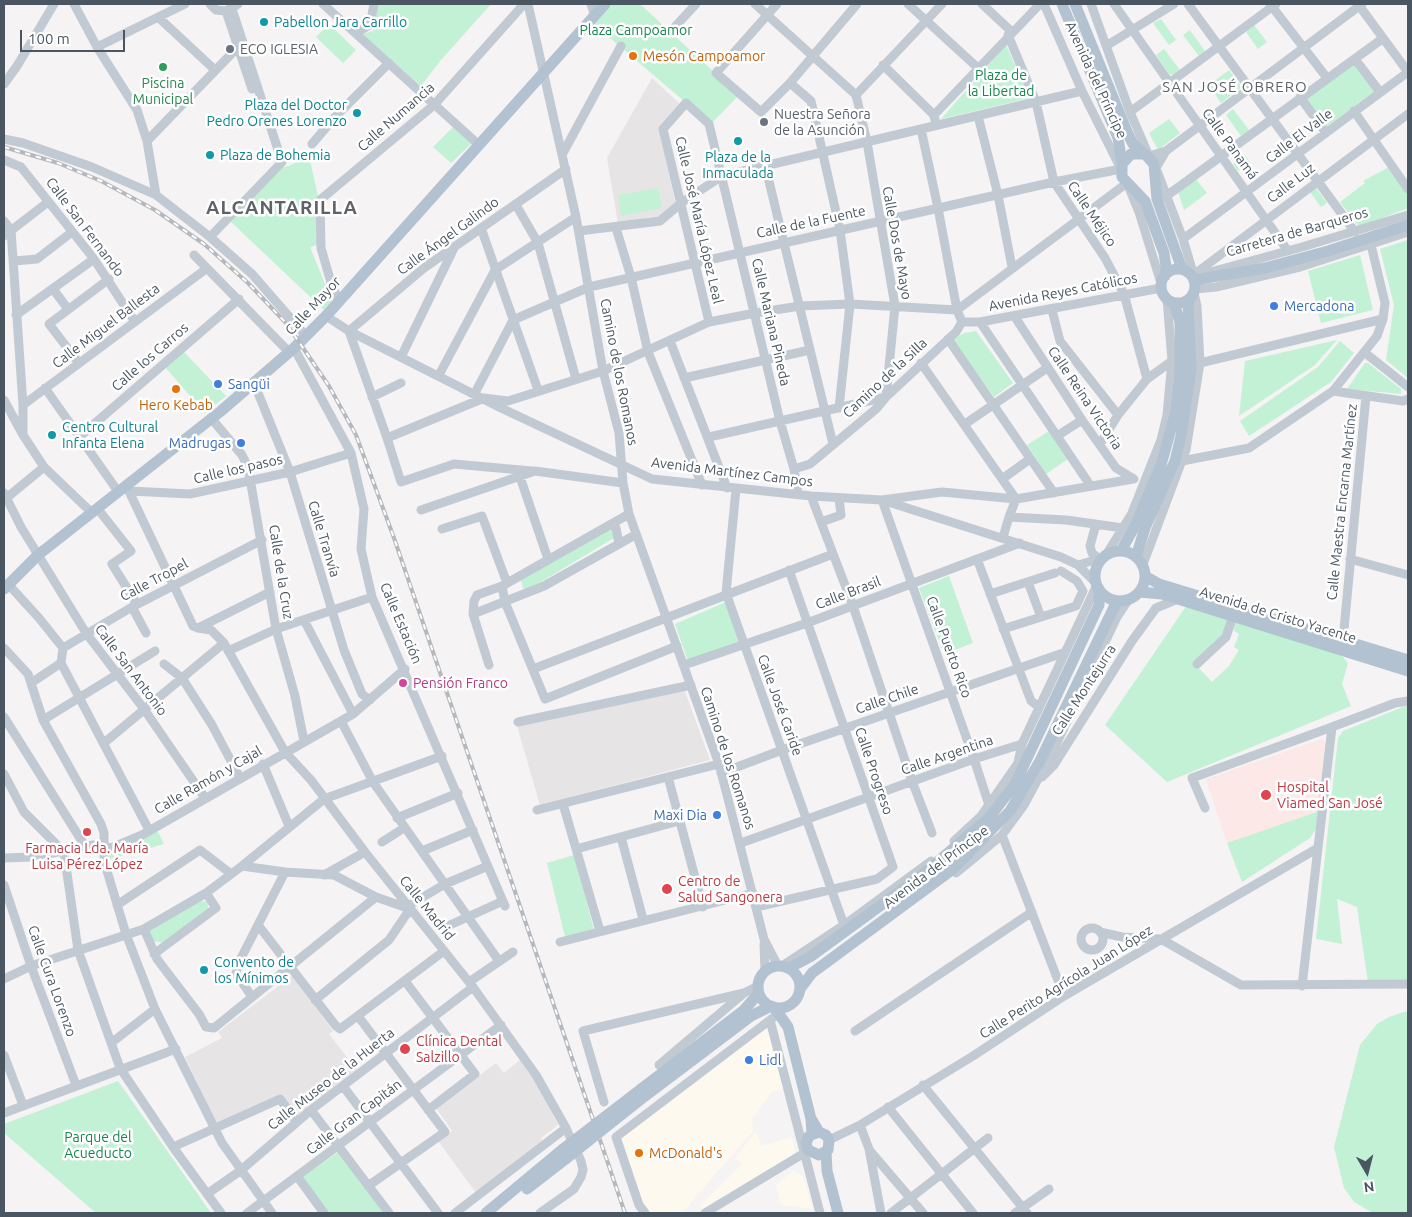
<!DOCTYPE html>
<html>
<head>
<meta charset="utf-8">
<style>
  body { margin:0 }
  #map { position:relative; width:1412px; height:1217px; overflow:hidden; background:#f5f3f3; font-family:Ubuntu,sans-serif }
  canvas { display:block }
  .frame { position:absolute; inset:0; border:5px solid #4a5661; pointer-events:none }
  .north { position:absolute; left:1342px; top:1147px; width:50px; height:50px; -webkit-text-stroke:4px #fff; paint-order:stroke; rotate:172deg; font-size:14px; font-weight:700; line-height:20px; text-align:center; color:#4a5661 }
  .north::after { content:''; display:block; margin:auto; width:18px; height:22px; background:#4a5661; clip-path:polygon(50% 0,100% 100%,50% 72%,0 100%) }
  .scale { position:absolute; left:20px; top:30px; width:105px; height:22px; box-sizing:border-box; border:2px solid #4a5661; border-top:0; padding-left:6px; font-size:15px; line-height:18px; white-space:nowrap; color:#4a5661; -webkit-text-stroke:4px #fff; paint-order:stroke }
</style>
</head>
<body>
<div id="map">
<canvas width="1412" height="1217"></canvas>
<div class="frame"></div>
<div class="north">N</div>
<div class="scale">100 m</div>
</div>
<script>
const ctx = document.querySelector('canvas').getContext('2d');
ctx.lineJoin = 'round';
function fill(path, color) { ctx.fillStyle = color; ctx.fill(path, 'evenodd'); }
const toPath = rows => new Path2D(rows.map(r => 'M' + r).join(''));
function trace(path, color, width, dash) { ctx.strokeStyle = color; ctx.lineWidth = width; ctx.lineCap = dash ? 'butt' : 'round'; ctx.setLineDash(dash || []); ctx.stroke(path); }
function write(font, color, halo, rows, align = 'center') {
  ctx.font = font + ' Ubuntu,sans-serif'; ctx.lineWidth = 5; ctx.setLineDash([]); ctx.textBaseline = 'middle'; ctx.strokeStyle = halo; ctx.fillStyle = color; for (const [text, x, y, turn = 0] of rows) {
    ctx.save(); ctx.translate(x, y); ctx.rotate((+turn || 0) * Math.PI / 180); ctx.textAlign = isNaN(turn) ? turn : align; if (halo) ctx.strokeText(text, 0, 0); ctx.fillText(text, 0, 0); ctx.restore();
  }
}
const commercial = toPath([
  [771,1021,786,1088,772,1092,752,1118,753,1131,682,1213,646,1213,616,1137],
  [756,1131,761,1146,792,1137,796,1153,702,1209,700,1206,742,1164,735,1158],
  [793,1171,803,1176,813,1209,781,1205,776,1185]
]);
const education = toPath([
  [652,78,680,104,659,128,675,202,659,216,618,223,607,158],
  [684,689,710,760,540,805,517,726],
  [293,975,333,1031,329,1034,357,1070,298,1115,282,1097,216,1124,185,1057,222,1038,218,1032],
  [520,1060,539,1087,558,1125,541,1138,543,1141,477,1194,438,1141,452,1131,436,1108,496,1063,504,1073]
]);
const medical = toPath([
  [1322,739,1326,743,1319,811,1227,843,1206,779]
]);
const green = toPath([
  [377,4,491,4,441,60,421,86,362,34,373,31],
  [608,4,640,4,739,95,711,124,590,21],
  [1161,19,1176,40,1169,45,1153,23],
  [329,24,356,50,343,63,316,37],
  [1254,25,1267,42,1258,49,1246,32],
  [1190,30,1205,51,1199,56,1183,35],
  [1006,45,1030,98,941,119],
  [1164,49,1180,70,1173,75,1169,74,1156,55],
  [1354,62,1375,91,1326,127,1305,98],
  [1229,70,1242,87,1221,103,1209,85],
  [1233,109,1249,130,1241,136,1226,115],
  [1169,119,1180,133,1158,150,1149,133],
  [455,125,474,141,451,163,433,147],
  [1245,155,1250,162,1238,171,1233,164],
  [309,156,318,196,318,245,310,247,332,301,324,310,230,221,280,168,289,166],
  [1389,167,1408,193,1408,208,1359,227,1340,202,1365,183,1363,181],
  [1196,179,1207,193,1184,210,1178,192],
  [658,188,662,208,621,216,618,195],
  [1316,188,1327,203,1321,207,1310,192],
  [1408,240,1408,378,1386,360,1394,305,1380,249],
  [1360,255,1373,310,1321,323,1308,271],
  [976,331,1013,383,994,397,952,340,964,333],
  [1337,340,1315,365,1239,416,1245,361],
  [1340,341,1354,353,1331,382,1249,436,1240,421,1318,367],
  [184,352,226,396,205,413,165,367],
  [1365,363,1368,363,1401,389,1401,394,1347,389],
  [1049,431,1068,459,1046,474,1027,445],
  [612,528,614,538,529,589,523,588,521,580],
  [949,576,973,643,944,654,919,588],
  [726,602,739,642,688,661,675,624],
  [1187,605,1230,617,1222,637,1194,663,1212,682,1229,666,1239,650,1234,647,1239,634,1234,631,1235,620,1340,654,1348,663,1342,684,1351,706,1167,782,1105,725],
  [1408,705,1408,982,1368,983,1357,907,1337,899,1342,944,1316,939,1338,738,1343,731],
  [1319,811,1316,829,1310,838,1242,882,1227,843],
  [156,832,158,832,164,844,107,860,109,852],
  [574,855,594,930,565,937,547,863],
  [200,900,207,902,209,910,165,943,153,941,149,930],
  [1404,1012,1408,1012,1408,1213,1373,1213,1354,1202,1344,1188,1334,1147,1360,1045,1377,1024,1389,1017],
  [118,1081,211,1213,96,1213,4,1133,4,1124],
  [338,1152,384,1213,329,1213,302,1177]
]);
const minor = toPath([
  [74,4,97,47,137,110,147,141,156,195],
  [210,4,216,10,226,11,238,4],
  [323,4,478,144],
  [528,4,576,217,603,371,619,433,623,483,629,514,719,764,764,939,778,966],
  [591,4,595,16],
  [755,4,856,95],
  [777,4,716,73,761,112,790,83,857,4],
  [908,4,978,68],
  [982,4,1012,32],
  [1091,4,1130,112,1149,156,1166,151,1362,4],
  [1114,4,1288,251],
  [1188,4,1355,232],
  [1270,4,1327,78],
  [1358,4,1408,72],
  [226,11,252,89],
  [158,17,215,70],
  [671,31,696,4],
  [355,33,370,25,374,4],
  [1008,35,1036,102,1054,182,1105,258,1124,294,1147,379],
  [1106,46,1174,4],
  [97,47,185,4],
  [1355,59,1380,92],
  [883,65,934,115],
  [790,83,811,101,840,230,850,304,839,408],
  [4,84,17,66,54,4],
  [856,95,942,4],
  [1300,97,1326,133],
  [1354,111,1408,189],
  [1130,112,1276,4],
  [978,116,998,195,1012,267],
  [936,125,934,115,1040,4],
  [921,129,938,208,957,310,1127,183,1139,212,1161,283],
  [4,139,23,143,92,167,156,195,210,237,252,274,306,336],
  [147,141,238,47],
  [312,144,335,117,389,63],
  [1166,151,1156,168,1183,239,1192,269,1192,275],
  [563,153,621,46],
  [4,160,21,167,94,259,135,322],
  [765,165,833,444],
  [566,169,424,268,349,331,387,438,484,398,508,401,603,371,709,322,755,313,800,306,850,304,957,310,962,322,980,322,1161,288],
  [1165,197,1382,39],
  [516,205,538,243,576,379],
  [4,221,11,230,23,405,23,435,44,467,91,512],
  [481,228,538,390],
  [616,228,631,277,648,352,702,485],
  [579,231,660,221,681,203,722,176,1082,91],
  [4,236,48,202],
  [210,237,282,162,232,9],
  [1183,239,1408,72],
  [194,255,289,352],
  [14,261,37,259,72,232],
  [1207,273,1302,247,1408,215],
  [1192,276,1408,114],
  [53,289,68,309],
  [1195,289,1216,287,1300,267,1408,232],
  [339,301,332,286,321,248,320,200,434,105,524,4],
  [1052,310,1060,341,1118,415],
  [16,315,94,259],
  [326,316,349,331,501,408,652,479,811,496,882,500,1061,557,1078,565,1095,582],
  [1015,317,1082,420,1116,468,1134,479],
  [709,322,663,129,686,103,709,124,780,421,794,469],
  [980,322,1090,485],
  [948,339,1054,493],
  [670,341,727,488],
  [294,348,351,453,364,509,361,549,372,597,505,906],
  [1364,352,1408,387],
  [401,357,454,248],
  [79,363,49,324,109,279],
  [921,363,1016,499,1009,517],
  [1200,363,1383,319],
  [439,375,495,270,576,217],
  [684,378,810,350],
  [254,383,290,472,344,650,362,694,370,700],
  [45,388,117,490],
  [1333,391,1403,401,1408,399],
  [475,393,513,320,589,287,1054,182,1121,169,1082,91,1044,4],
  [372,397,401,383],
  [4,400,23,435],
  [23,405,206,269],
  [211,418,242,455,248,467,276,629,295,696,304,741],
  [965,424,1047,368],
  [1057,436,1082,420],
  [79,437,239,299],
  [709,437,886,397,895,306,867,142,856,95],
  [387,438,401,482,454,464,532,471],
  [1100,444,1118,415,1147,379,1172,361],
  [1182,461,1249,448,1333,391,1377,336,1383,319,1385,303,1371,245],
  [520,477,548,559],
  [1002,479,1030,459],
  [126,485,193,626,198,628,270,592],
  [736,489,726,593,844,925],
  [130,491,190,494,290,472,351,453],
  [4,493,21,527,86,633,144,709,205,798],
  [798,494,794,469,810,464,876,409,886,397,956,332,962,322],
  [811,496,853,606,912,781,932,833],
  [4,500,44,467],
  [97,508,131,551,112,564,137,604],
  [421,510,535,471,623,483],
  [629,514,502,586,505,602,545,699,677,646],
  [821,522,841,515,839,498],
  [611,524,616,528,619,544],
  [1096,524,1090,546,1092,553,1099,559],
  [442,529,482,516,507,583],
  [1003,537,1009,517,1066,520,1123,528],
  [1106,555,1132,513,1161,440,1167,415,1172,361,1167,299],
  [977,559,1031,701,1039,707],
  [1350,559,1408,575],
  [1078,565,1102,558],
  [1142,567,1186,450,1200,363,1197,306,1194,293],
  [1028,582,1041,617],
  [8,584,39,618,63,648],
  [502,586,477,595,474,601,473,614,544,586,635,535],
  [990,594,1055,573],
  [132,607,146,633],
  [473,614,489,665],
  [304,620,353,714],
  [198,628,211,630,224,643,285,752,311,780,365,852,473,987,536,1075,566,1128,581,1161,583,1170,581,1177,574,1189,540,1213],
  [1003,629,1076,606,1083,591,1077,581,1061,571],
  [1343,640,1366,396],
  [4,648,28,674,43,720,101,824,104,833,104,861,126,934,155,1009,222,1143,272,1213],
  [63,648,132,607,262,540],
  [228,651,276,629,372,597],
  [61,663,149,830],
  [164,664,182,678,212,725,240,778],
  [1197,664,1226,637,1233,616],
  [684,665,807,623,1020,543],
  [533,669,833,554],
  [31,683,61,663,63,648],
  [4,717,85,846],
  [43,720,155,651],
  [341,721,373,782,499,961],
  [518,722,691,685],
  [104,743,224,643],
  [263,764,289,826],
  [721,773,782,750,1063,653],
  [4,774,24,812,64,852,78,950,120,1068,173,1147,221,1213],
  [668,777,703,907],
  [1042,777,1054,765,1132,641,1156,608,1178,599],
  [563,804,600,931],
  [989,805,974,759,882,500,942,492,1016,499,1133,479],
  [1205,808,1192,778,1332,727],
  [537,810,719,764],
  [397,818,458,793],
  [1002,835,1064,996],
  [621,837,643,919],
  [954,841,981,816,1018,763,1022,744,1097,585],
  [382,842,404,828],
  [741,843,974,759,1022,744],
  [576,849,679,821],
  [422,851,473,830],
  [4,858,32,857,93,845,111,848,142,835,341,721,353,714,405,669],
  [242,866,324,799,442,756],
  [956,873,1002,835,1024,805,1053,751,1117,617,1129,599],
  [324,875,365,852],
  [4,885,31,966,76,1085],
  [206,893,242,866,285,872,334,875,376,897,410,909,389,940,315,1000],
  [117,905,200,850,230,873],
  [408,906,445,884,488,866],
  [756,907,877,879,893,867,789,570],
  [258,925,336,1026,340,1029,444,951],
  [450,925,503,901],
  '1081 939a11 11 0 1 1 22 0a11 11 0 1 1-22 0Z',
  [144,929,157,959,199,1014,206,1027,214,1028,376,897],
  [1100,932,1122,937,1161,939,1241,985,1408,984],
  [560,942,753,893],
  [764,944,765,971],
  [782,966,844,925,931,861],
  [4,979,31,966,144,929,206,893,216,908,154,954],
  [405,981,475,1074,428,1110],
  [469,982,513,952],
  [1302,986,1332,727,1395,703,1408,701],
  [252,997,236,973,238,964,285,872],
  [358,1016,445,1132,368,1186],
  [770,1020,820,1213],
  [855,1031,1032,912],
  [111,1043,155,1009],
  [4,1055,23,1105],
  [659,1065,744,993,758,986],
  [923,1085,1027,1213],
  [343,1086,438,1213],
  [604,1102,583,1031,744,993],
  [888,1107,973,1213],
  [311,1110,389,1213],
  [4,1113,176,1049],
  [860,1125,869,1149,881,1213],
  [829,1140,860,1125,973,1056,1064,996,1318,848],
  [173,1147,280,1099,297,1122],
  [870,1151,923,1213],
  [297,1176,324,1213],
  [207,1194,240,1171,311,1110,473,987],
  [247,1213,501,1025],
  [455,1213,566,1128],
  [645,1213,639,1205,616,1137,774,1017,778,1011],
  [705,1213,806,1152],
  [891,1213,988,1138],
  [1015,1213,1049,1189]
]);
const major = toPath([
  [1062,4,1118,138,1122,164],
  [1075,4,1128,134,1133,144,1145,154],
  '1161 286a17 17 0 1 1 34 0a17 17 0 1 1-34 0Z',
  [1165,276,1166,267,1164,253,1145,201,1122,177,1122,164,1131,154,1145,154,1154,164,1157,199,1182,269],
  [1194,280,1265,268,1328,251,1408,225],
  [1121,551,1136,524,1161,465,1176,411,1180,372,1180,322,1174,303],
  '1095 576a25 25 0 1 1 50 0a25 25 0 1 1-50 0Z',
  [1136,557,1145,528,1175,461,1181,436,1191,370,1188,300],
  [1145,576,1159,584,1408,660],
  [4,589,38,555,221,411,294,348,326,316,605,4],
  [1139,592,1162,594,1408,671],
  '758 987a21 21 0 1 1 42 0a21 21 0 1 1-42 0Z',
  [789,968,810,957,921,876,989,818,1015,784,1099,605,1099,589],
  [800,989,812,973,953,869,1010,811,1040,761,1117,601],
  [774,1007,788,1027,811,1119,812,1133],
  [641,1089,744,1010,759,993],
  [645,1096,751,1016,771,1006],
  [812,1120,819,1132,826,1135,829,1140,828,1150,819,1155,808,1150,806,1143,809,1136,819,1132],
  [826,1152,827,1171,838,1213],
  [527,1189,567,1158],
  [486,1213,563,1149]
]);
const rail = toPath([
  [4,147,58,163,101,181,155,210,204,244,248,283,286,323,329,386,356,435,394,538,625,1213]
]);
const majorBridge = toPath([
  [563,1149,641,1089],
  [567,1158,645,1096]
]);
const markers = [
  [264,22,5,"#0f9aa8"],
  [230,49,5,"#6b7280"],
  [633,56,5,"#e8710a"],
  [163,67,5,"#2e9e5b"],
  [357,113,5,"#0f9aa8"],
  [764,122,5,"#6b7280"],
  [738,141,5,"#0f9aa8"],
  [210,155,5,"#0f9aa8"],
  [1274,306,5,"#3f7fe0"],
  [218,384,5,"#3f7fe0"],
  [176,389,5,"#e8710a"],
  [52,435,5,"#0f9aa8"],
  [241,443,5,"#3f7fe0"],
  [403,683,5,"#d1479c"],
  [1266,795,6,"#e0444e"],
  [717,815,5,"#3f7fe0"],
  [87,832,5,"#e0444e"],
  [667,889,6,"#e0444e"],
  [204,970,5,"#0f9aa8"],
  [405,1049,6,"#e0444e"],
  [749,1060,5,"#3f7fe0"],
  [639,1153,5,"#e8710a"]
];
const cultureNames = [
  ["Pabellon Jara Carrillo",274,22],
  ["Plaza del Doctor",347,105,"right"],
  ["Pedro Orenes Lorenzo",347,121,"right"],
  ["Plaza de Bohemia",220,155],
  ["Plaza de la",738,157,"center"],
  ["Inmaculada",738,173,"center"],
  ["Centro Cultural",62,427],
  ["Infanta Elena",62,443],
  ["Convento de",214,962],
  ["los Mínimos",214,978]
];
const parkNames = [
  ["Plaza Campoamor",636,30],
  ["Plaza de",1001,75],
  ["la Libertad",1001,91],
  ["Parque del",98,1137],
  ["Acueducto",98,1153]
];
const worshipNames = [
  ["ECO IGLESIA",240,49],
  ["Nuestra Señora",774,114],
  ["de la Asunción",774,130]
];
const foodNames = [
  ["Mesón Campoamor",643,56],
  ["Hero Kebab",176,405,"center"],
  ["McDonald's",649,1153]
];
const streetNames = [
  ["Avenida del Príncipe",1096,80,65],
  ["Calle Numancia",396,117,-41],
  ["Calle El Valle",1299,136,-37],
  ["Calle Panamá",1230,144,54],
  ["Calle Luz",1291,183,-37],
  ["Calle Méjico",1092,214,56],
  ["Calle José María López Leal",699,220,77],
  ["Calle de la Fuente",811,222,-12],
  ["Calle San Fernando",85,227,53],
  ["Carretera de Barqueros",1297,232,-16],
  ["Calle Ángel Galindo",448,236,-36],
  ["Calle Dos de Mayo",897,243,80],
  ["Avenida Reyes Católicos",1063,292,-11],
  ["Calle Mayor",313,306,-47],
  ["Calle Mariana Pineda",771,322,77],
  ["Calle Miguel Ballesta",106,326,-37],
  ["Calle los Carros",150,357,-41],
  ["Camino de los Romanos",619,372,79],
  ["Camino de la Silla",885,378,-43],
  ["Calle Reina Victoria",1085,398,56],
  ["Calle los pasos",238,469,-13],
  ["Avenida Martínez Campos",732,472,7],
  ["Calle Maestra Encarna Martínez",1342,502,-84],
  ["Calle Tranvía",324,539,73],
  ["Calle de la Cruz",281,572,81],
  ["Calle Tropel",154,580,-28],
  ["Calle Brasil",848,593,-21],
  ["Avenida de Cristo Yacente",1278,615,17],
  ["Calle Estación",401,623,67],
  ["Calle Puerto Rico",949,647,70],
  ["Calle San Antonio",131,670,53],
  ["Calle Montejurra",1084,690,-57],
  ["Calle Chile",887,699,-19],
  ["Calle José Caride",780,705,70],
  ["Calle Argentina",947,755,-19],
  ["Camino de los Romanos",728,758,72],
  ["Calle Progreso",874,771,71],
  ["Calle Ramón y Cajal",208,780,-30],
  ["Avenida del Príncipe",936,867,-37],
  ["Calle Madrid",427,908,51],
  ["Calle Cura Lorenzo",52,981,70],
  ["Calle Perito Agrícola Juan López",1066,982,-32],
  ["Calle Museo de la Huerta",331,1079,-38],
  ["Calle Gran Capitán",354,1117,-37]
];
const leisureNames = [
  ["Piscina",163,83],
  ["Municipal",163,99]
];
const shopNames = [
  ["Mercadona",1284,306],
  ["Sangüi",228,384],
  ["Madrugas",231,443,"right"],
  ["Maxi Dia",707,815,"right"],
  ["Lidl",759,1060]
];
const hotelNames = [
  ["Pensión Franco",413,683]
];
const healthNames = [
  ["Hospital",1277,787],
  ["Viamed San José",1277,803],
  ["Farmacia Lda. María",87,848,"center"],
  ["Luisa Pérez López",87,864,"center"],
  ["Centro de",678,881],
  ["Salud Sangonera",678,897],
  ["Clínica Dental",416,1041],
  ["Salzillo",416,1057]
];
const neighbourhoodNames = [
  ["SAN JOSÉ OBRERO",1235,87]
];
const districtNames = [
  ["ALCANTARILLA",282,208]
];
fill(commercial, '#fdf9ef');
fill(education, '#e6e4e5');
fill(medical, '#fce8e6');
fill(green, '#c3f1d5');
trace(minor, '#c1cad2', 9);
trace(major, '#b3c2d1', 11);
trace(rail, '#b5b8bd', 4);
trace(rail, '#fff', 2, [5.5]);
trace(majorBridge, '#b3c2d1', 11);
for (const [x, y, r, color] of markers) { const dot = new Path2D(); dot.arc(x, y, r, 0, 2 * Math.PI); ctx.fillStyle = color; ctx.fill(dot); trace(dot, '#fff', 2); }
write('14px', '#0d838f', '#fff', cultureNames, 'left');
write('14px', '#17864f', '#fff', parkNames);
write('14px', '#5b616d', '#fff', worshipNames, 'left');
write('14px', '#c56008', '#fff', foodNames, 'left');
write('14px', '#4a5661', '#fff', streetNames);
write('14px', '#27864d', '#fff', leisureNames);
write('14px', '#366cbe', '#fff', shopNames, 'left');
write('14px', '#b23c85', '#fff', hotelNames, 'left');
write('14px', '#be3a42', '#fff', healthNames, 'left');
ctx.letterSpacing = '1px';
write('15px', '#5f6368', '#fff', neighbourhoodNames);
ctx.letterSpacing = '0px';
ctx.letterSpacing = '1px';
write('bold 19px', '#5f6368', '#fff', districtNames);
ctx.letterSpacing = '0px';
</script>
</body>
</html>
